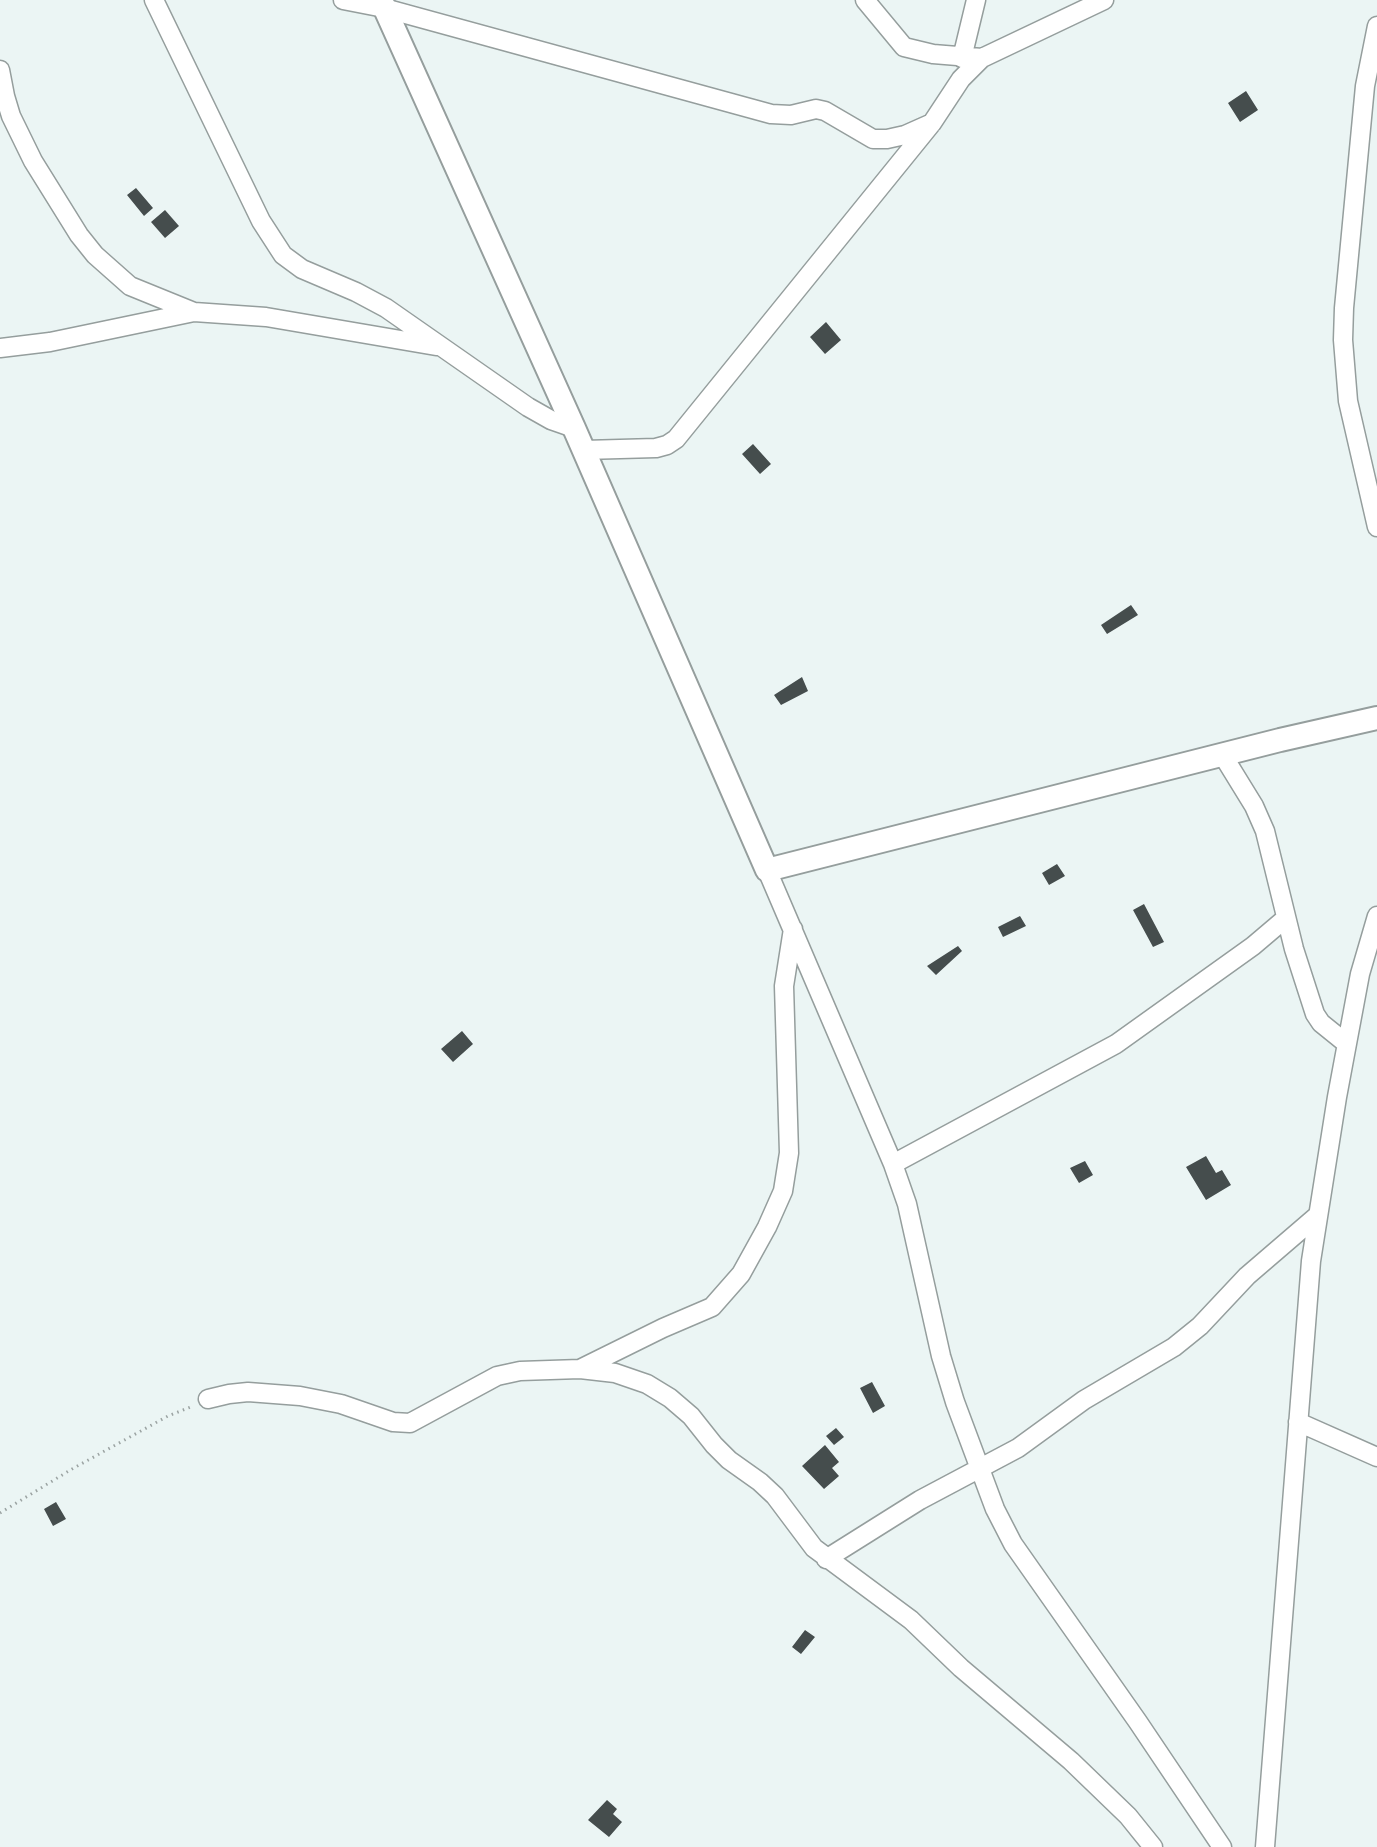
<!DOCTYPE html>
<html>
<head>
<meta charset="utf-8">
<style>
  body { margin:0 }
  canvas { display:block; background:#ebf5f4 }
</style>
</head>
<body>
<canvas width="1377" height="1847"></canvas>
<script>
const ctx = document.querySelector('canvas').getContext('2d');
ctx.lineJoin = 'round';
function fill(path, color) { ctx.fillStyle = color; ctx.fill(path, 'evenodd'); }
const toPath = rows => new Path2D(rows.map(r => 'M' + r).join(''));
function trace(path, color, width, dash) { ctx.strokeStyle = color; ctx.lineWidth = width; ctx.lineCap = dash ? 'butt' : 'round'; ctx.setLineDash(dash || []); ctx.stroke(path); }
const building = toPath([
  [1246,91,1258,110,1240,122,1228,103],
  [136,188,153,208,144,216,127,195],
  [165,210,179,226,165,238,151,222],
  [826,322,841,340,825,354,810,337],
  [753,444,771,464,760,474,742,454],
  [1131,605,1138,615,1107,634,1101,625],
  [802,677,808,691,781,705,774,695],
  [1057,864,1065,876,1049,885,1042,873],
  [1144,904,1164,942,1153,947,1133,910],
  [1020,916,1026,926,1003,937,998,927],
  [958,946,962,951,936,975,927,966],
  [462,1031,473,1044,453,1062,441,1049],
  [1206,1156,1216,1173,1222,1170,1231,1185,1206,1200,1186,1167],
  [1085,1161,1093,1175,1079,1183,1070,1168],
  [872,1382,885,1406,873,1413,860,1388],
  [836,1428,844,1437,834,1445,826,1436],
  [825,1445,839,1462,832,1468,839,1476,824,1489,802,1466],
  [56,1502,66,1519,53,1526,44,1509],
  [805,1630,815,1637,801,1654,792,1647],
  [607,1800,617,1809,613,1814,622,1822,609,1837,588,1820]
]);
const path = toPath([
  [0,1513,72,1469,168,1416,193,1406]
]);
const minor = toPath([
  [154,0,261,221,283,255,302,269,356,292,386,308,528,407,551,420,574,428],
  [343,0,384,8,771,114,791,115,816,109,825,111,873,139,887,139,905,135,932,123],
  [865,0,904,47,933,54,982,58,1104,0],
  [1377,26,1365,86,1344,308,1343,340,1348,401,1377,527],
  [962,58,976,0],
  [0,70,5,96,11,116,33,161,79,235,95,255,130,286,194,312,266,317,436,346],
  [0,348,50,342,194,312],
  [584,450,656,448,667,445,676,439,932,123,961,79,982,58],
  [1222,754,1254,806,1265,831,1294,949,1315,1014,1321,1023,1347,1044],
  [767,870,893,1164,907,1204,941,1356,955,1402,995,1509,1013,1544,1138,1722,1222,1847],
  [893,1164,1116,1044,1253,946,1286,918],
  [580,1369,615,1373,647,1384,670,1398,691,1416,714,1445,729,1460,760,1482,775,1496,814,1548,911,1620,961,1668,1071,1761,1128,1816,1153,1847],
  [208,1399,229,1394,248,1392,300,1396,341,1404,393,1422,410,1423,497,1376,520,1371,580,1369,663,1328,712,1307,741,1274,767,1227,783,1191,789,1153,784,986,793,929],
  [1298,1422,1377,1457],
  [826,1559,920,1500,1018,1448,1084,1400,1174,1347,1200,1326,1247,1276,1318,1215],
  [1265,1847,1311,1261,1337,1097,1360,974,1377,916]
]);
const tertiary = toPath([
  [381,0,574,428,767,870,1280,740,1377,718]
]);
fill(building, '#454d4d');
trace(minor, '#959e9d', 21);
trace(tertiary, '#959e9d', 26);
trace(path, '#9ca4a3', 3, [1.5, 4.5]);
trace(minor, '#fff', 18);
trace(tertiary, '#fff', 22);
</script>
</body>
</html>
